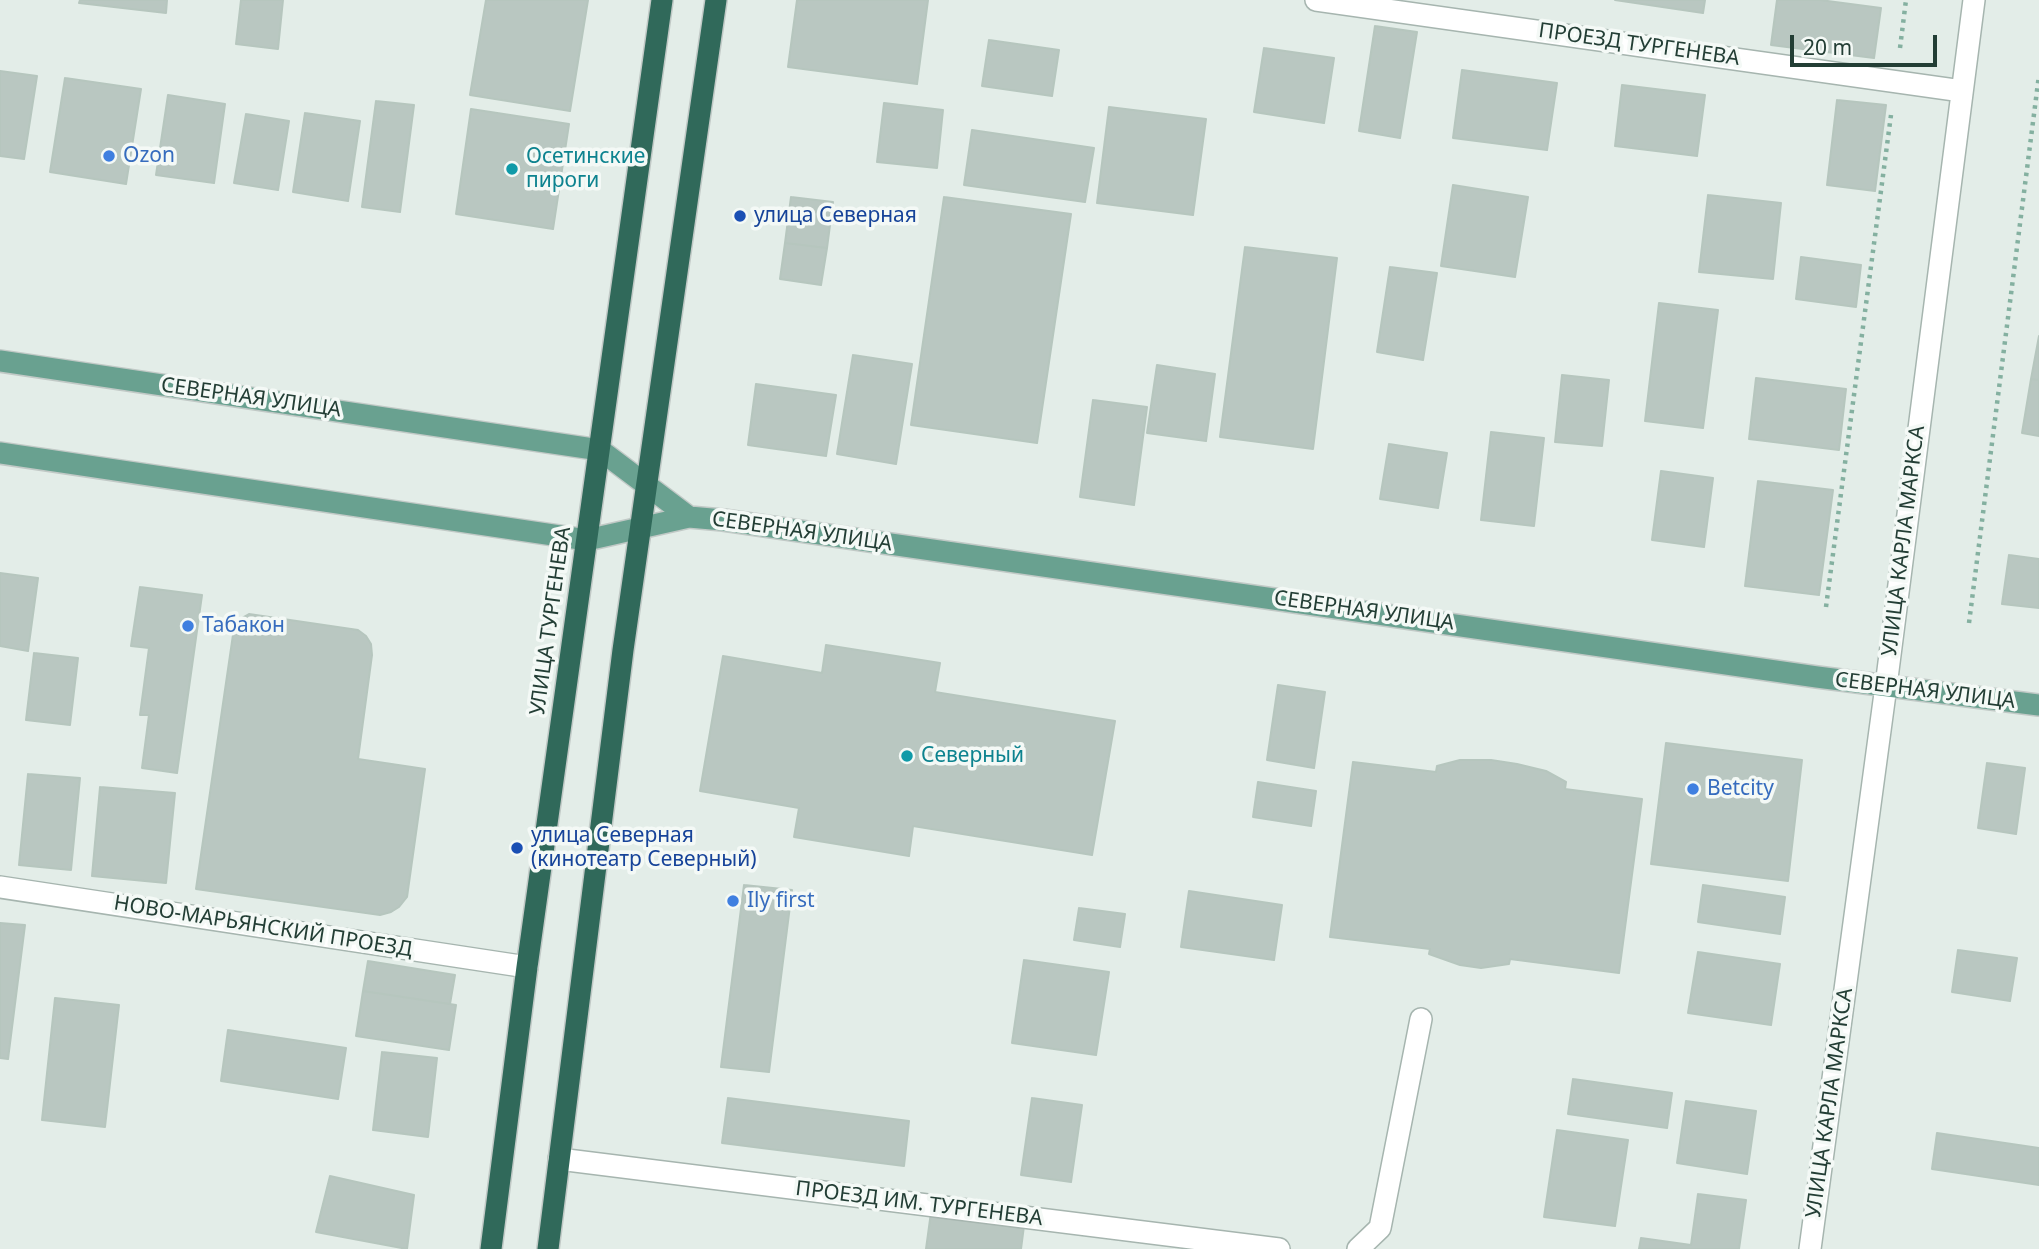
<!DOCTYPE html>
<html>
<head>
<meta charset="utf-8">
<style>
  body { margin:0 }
  #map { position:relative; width:2039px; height:1249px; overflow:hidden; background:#e3ede8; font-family:"Noto Sans",sans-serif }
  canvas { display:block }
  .scale { position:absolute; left:1790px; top:35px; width:147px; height:32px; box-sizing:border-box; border:4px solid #233e35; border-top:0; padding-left:9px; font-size:21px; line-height:24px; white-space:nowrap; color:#233e35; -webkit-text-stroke:5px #f4f9f6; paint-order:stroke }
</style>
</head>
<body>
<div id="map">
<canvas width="2039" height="1249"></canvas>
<div class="scale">20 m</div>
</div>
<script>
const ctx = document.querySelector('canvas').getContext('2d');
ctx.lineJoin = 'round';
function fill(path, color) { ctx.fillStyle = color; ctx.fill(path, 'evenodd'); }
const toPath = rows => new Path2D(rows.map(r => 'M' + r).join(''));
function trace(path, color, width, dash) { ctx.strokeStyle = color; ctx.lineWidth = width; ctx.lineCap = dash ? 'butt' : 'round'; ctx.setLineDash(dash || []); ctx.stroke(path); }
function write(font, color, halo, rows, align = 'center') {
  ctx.font = font + ' "Noto Sans",sans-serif'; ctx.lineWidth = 7; ctx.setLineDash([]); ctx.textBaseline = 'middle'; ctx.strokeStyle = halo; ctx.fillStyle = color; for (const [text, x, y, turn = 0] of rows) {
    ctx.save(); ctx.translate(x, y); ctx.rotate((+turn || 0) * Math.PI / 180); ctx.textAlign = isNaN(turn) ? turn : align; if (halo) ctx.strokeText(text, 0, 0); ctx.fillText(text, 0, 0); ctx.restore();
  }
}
const building = toPath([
  [80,0,167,0,166,13,79,3,80,0],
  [241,0,283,0,278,49,236,44,241,0],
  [486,0,588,0,570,111,470,95,486,0],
  [797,0,928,0,917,84,788,67,797,0],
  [1615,0,1705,0,1703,13,1615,0],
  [1777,0,1820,0,1881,8,1874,58,1771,45,1777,0],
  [1375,26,1417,32,1400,138,1359,131,1375,26],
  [989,40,1059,50,1052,96,982,86,989,40],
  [1264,48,1334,58,1324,123,1254,112,1264,48],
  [1462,70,1557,83,1547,150,1453,138,1462,70],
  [0,71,37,76,24,159,0,156,0,71],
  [65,78,141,89,126,184,50,172,65,78],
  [1622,85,1705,95,1697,156,1615,146,1622,85],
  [168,95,225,104,214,183,156,175,168,95],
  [1837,100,1886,105,1875,191,1827,185,1837,100],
  [376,101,414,105,400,212,362,207,376,101],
  [884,103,943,110,937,168,877,162,884,103],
  [1109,107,1206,119,1193,215,1097,203,1109,107],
  [471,109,569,124,553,229,456,214,471,109],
  [305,113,360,121,348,201,293,192,305,113],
  [246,114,289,121,278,190,234,183,246,114],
  [972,130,1094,148,1085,202,964,185,972,130],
  [1453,185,1528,197,1515,277,1441,266,1453,185],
  [1708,195,1781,203,1773,279,1699,272,1708,195],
  [791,197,833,202,827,248,785,243,791,197],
  [944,197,1071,214,1037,443,911,425,944,197],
  [785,243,827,248,821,285,780,279,785,243],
  [1245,247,1337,258,1313,449,1220,437,1245,247],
  [1801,257,1861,265,1856,307,1796,299,1801,257],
  [1390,267,1437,273,1423,360,1377,352,1390,267],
  [1659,303,1718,310,1703,428,1645,421,1659,303],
  [2039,336,2039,380,2031,379,2039,336],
  [853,355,912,364,896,464,837,454,853,355],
  [1157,365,1215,374,1206,441,1147,433,1157,365],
  [1562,375,1609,380,1602,446,1555,442,1562,375],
  [1756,378,1846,389,1839,450,1749,439,1756,378],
  [2031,379,2039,380,2039,436,2022,433,2031,379],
  [756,384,836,395,826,456,748,445,756,384],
  [1093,400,1147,407,1134,505,1080,497,1093,400],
  [1491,432,1544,438,1534,526,1481,520,1491,432],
  [1389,444,1447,453,1438,508,1380,499,1389,444],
  [1661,471,1713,478,1704,547,1652,540,1661,471],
  [1758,481,1833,490,1819,595,1745,586,1758,481],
  [2009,555,2039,559,2039,608,2002,604,2009,555],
  [0,573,38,578,28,651,0,646,0,573],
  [140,587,202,595,177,773,142,768,149,715,140,715,149,648,131,646,140,587],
  [249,614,358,630,366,636,371,644,372,655,358,759,425,769,407,897,399,907,391,912,380,915,196,889,234,628,240,619,249,614],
  [826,645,940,663,935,692,1115,721,1092,855,913,826,909,856,794,837,799,808,700,791,723,656,822,673,826,645],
  [34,653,78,658,70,725,26,720,34,653],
  [1278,685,1325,692,1314,768,1267,760,1278,685],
  [1666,743,1802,760,1788,881,1651,864,1666,743],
  [1460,760,1491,760,1517,764,1546,771,1566,782,1565,789,1642,799,1619,973,1510,959,1509,964,1481,968,1460,965,1429,954,1430,949,1330,937,1353,762,1436,772,1437,766,1460,760],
  [1987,763,2025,768,2016,834,1978,828,1987,763],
  [28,774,80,778,71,870,19,865,28,774],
  [1258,782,1316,791,1311,826,1253,817,1258,782],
  [100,787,175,793,166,883,92,876,100,787],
  [744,885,792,890,769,1072,721,1067,744,885],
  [1703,885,1785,897,1780,934,1698,922,1703,885],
  [1189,891,1282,905,1274,960,1181,947,1189,891],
  [1079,908,1125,914,1120,947,1074,940,1079,908],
  [0,923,25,925,8,1059,0,1058,0,923],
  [1958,950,2017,958,2010,1001,1952,992,1958,950],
  [1698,952,1780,964,1771,1025,1688,1013,1698,952],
  [1024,960,1109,972,1096,1055,1012,1043,1024,960],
  [368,961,455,975,450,1004,363,991,368,961],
  [363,991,456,1005,449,1050,356,1036,363,991],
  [55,998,119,1005,105,1127,42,1120,55,998],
  [228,1030,346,1048,338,1099,221,1081,228,1030],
  [382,1052,437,1058,428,1137,373,1130,382,1052],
  [1573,1079,1672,1093,1667,1128,1568,1114,1573,1079],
  [728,1098,909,1121,904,1166,722,1143,728,1098],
  [1032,1098,1082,1105,1071,1182,1021,1175,1032,1098],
  [1686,1101,1756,1111,1747,1174,1677,1163,1686,1101],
  [1557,1130,1628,1140,1615,1226,1544,1217,1557,1130],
  [1937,1133,2039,1148,2039,1185,1932,1169,1937,1133],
  [330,1176,414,1195,407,1249,316,1232,330,1176],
  [1698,1194,1746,1200,1739,1249,1639,1249,1641,1238,1691,1245,1698,1194],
  [932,1205,1025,1218,1021,1249,926,1249,932,1205]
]);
const path = toPath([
  [1900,48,1906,0],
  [1826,607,1891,115],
  [1969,623,2039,75]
]);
const minor = toPath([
  [1316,0,1962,91],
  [0,887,527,967],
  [559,1159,1279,1249],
  [1358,1249,1380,1228,1421,1019],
  [1810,1249,1886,686,1974,0]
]);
const major = toPath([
  [0,361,600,450,689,517],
  [0,453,587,540,689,517,723,520,1817,677,2039,705]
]);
const highway = toPath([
  [491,1249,527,967,662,0],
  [548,1249,623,650,716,0]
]);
const markers = [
  [109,156,7,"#3f7fe0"],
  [512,169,7,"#0f9aa8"],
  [740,216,7,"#1a4fb4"],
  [188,626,7,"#3f7fe0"],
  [907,756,7,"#0f9aa8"],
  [1693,789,7,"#3f7fe0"],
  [517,848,7,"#1a4fb4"],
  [733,901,7,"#3f7fe0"]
];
const streetNames = [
  ["ПРОЕЗД ТУРГЕНЕВА",1639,45,8],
  ["СЕВЕРНАЯ УЛИЦА",251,398,8],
  ["СЕВЕРНАЯ УЛИЦА",802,532,8],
  ["УЛИЦА КАРЛА МАРКСА",1904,541,-83],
  ["СЕВЕРНАЯ УЛИЦА",1364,611,8],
  ["УЛИЦА ТУРГЕНЕВА",551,621,-82],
  ["СЕВЕРНАЯ УЛИЦА",1925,691,7],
  ["НОВО-МАРЬЯНСКИЙ ПРОЕЗД",263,927,9],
  ["УЛИЦА КАРЛА МАРКСА",1830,1103,-82],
  ["ПРОЕЗД ИМ. ТУРГЕНЕВА",919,1204,7]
];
const shopNames = [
  ["Ozon",123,156],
  ["Табакон",202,626],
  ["Betcity",1707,789],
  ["Ily first",747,901]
];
const cultureNames = [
  ["Осетинские",526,157],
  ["пироги",526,181],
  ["Северный",921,756]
];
const transitNames = [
  ["улица Северная",754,216],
  ["улица Северная",531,836],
  ["(кинотеатр Северный)",531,860]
];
fill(building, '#b9c7c1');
trace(building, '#b6c6be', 2);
trace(minor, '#a6b5af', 24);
trace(major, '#c1c9c6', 24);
trace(highway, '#c1c9c6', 24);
trace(path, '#84b0a0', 4.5, [3.5, 5]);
trace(minor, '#fff', 21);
trace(major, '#69a190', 21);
trace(highway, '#30695a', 21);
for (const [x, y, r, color] of markers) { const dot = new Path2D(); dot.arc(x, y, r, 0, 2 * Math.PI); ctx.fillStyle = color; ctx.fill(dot); trace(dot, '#f4f9f6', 2.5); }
write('21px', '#233e35', '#f4f9f6', streetNames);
write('21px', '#366cbe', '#f4f9f6', shopNames, 'left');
write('21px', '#0d838f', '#f4f9f6', cultureNames, 'left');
write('21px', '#164399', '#f4f9f6', transitNames, 'left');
</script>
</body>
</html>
